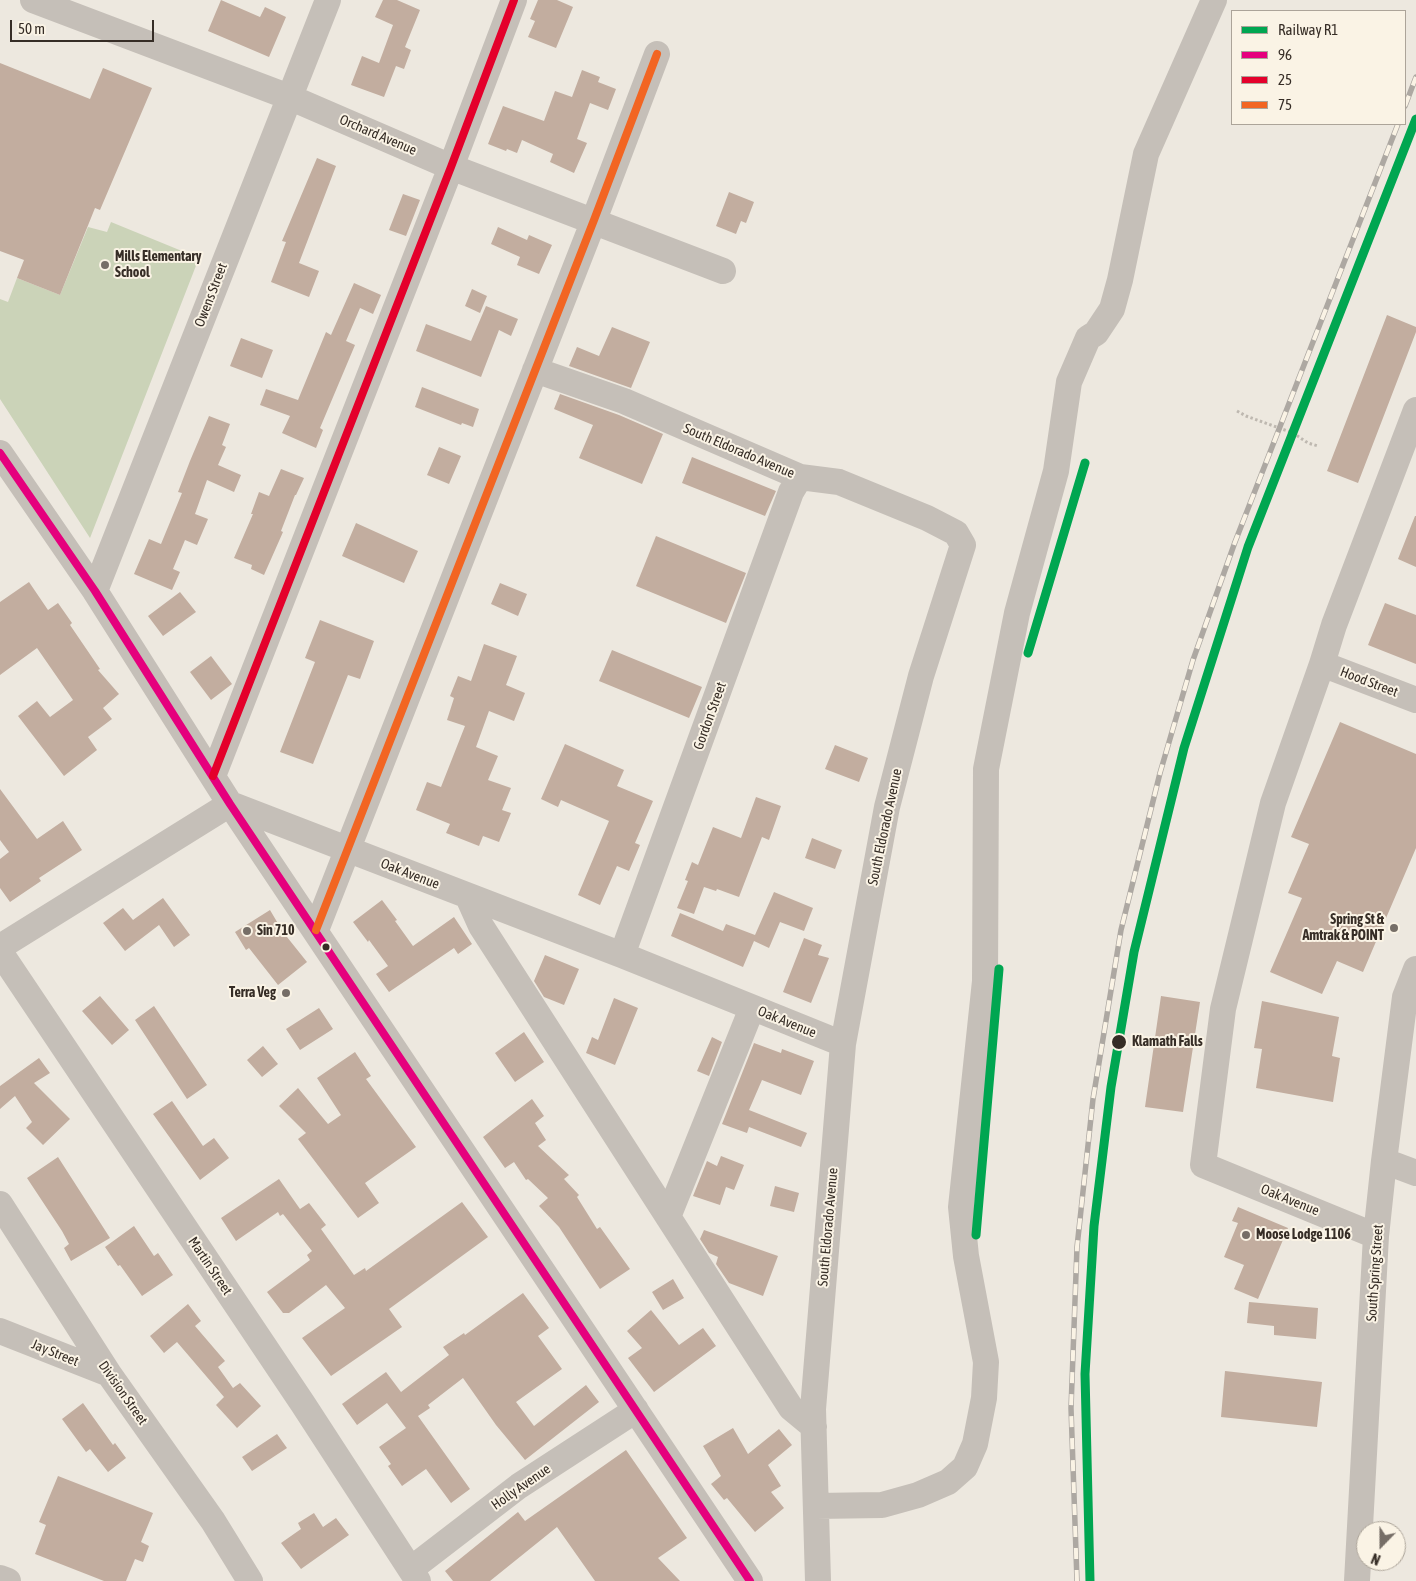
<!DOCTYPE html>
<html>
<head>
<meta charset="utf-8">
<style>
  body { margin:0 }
  #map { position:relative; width:1416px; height:1581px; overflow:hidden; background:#ede8df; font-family:"Asap Condensed",sans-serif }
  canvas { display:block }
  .legend { position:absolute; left:1231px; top:10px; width:175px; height:115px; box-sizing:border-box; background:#faf3e5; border:1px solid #aca499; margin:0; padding:6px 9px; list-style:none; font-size:15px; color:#362d26 }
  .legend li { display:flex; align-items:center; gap:10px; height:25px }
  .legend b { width:25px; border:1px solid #aca499 }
  .north { position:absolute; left:1356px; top:1521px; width:50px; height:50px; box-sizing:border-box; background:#faf3e5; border:1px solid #aca499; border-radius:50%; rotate:202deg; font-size:14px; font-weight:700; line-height:20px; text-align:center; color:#362d26 }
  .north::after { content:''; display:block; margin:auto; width:18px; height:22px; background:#766e67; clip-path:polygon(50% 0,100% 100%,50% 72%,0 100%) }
  .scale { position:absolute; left:10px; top:20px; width:144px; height:22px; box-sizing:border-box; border:2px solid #362d26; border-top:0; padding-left:6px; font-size:15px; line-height:18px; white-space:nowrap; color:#362d26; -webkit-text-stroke:4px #faf3e5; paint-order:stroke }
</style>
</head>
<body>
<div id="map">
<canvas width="1416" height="1581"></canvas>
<ul class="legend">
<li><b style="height:6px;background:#00a651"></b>Railway R1</li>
<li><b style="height:6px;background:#e5007d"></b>96</li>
<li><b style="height:6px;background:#e4002b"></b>25</li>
<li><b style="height:6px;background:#f26522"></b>75</li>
</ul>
<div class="north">N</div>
<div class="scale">50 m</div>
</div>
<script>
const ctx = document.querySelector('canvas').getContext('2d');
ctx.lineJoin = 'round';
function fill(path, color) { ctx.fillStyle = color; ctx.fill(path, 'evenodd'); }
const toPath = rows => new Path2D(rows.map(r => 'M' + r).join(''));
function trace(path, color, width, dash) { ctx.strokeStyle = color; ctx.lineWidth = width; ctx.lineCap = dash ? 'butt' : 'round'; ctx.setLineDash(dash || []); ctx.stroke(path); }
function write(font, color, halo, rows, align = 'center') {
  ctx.font = font + ' "Asap Condensed",sans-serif'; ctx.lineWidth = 4; ctx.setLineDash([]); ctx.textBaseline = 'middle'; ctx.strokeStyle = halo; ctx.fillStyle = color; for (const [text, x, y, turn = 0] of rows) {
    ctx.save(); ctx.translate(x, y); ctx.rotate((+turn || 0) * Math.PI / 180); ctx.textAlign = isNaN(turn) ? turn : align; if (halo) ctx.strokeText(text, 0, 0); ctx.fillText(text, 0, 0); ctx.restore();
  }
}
const green = toPath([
  [111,222,199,258,90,538,0,399,0,299,8,302,17,278,60,295,88,227,107,232]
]);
const building = toPath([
  [221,0,260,17,265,7,286,17,269,57,208,31],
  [383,0,397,0,420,10,405,47,411,50,404,69,396,66,384,97,351,85,362,56,379,63,393,25,375,17],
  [538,0,557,0,573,7,556,48,528,37,535,21,530,19],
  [0,63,90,99,103,68,152,88,100,210,95,208,60,295,17,278,24,260,0,251],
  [582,70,600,77,598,82,616,89,608,110,590,103,577,139,587,143,574,173,550,162,553,154,522,140,517,153,507,149,506,151,488,144,503,106,544,121,555,91,572,97],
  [317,158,336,166,299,263,319,271,309,297,271,282,286,242,282,241],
  [729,192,754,202,746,223,741,221,736,234,716,226],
  [403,194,420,200,406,236,389,230],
  [498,227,527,240,529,235,552,245,539,274,517,265,520,257,491,244],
  [354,283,381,295,373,314,360,308,346,341,355,345,320,428,323,430,316,448,282,433,290,416,260,405,266,389,298,400,326,332,331,335],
  [472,289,487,296,480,313,465,306],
  [486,306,518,319,511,336,499,330,481,377,416,351,426,324,471,341],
  [1387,315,1416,327,1416,332,1358,483,1327,471],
  [612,327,650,342,631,388,569,366,577,347,599,356],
  [241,338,273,350,262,378,230,366],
  [422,387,479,409,473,427,462,423,461,425,415,407],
  [560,394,619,415,663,434,642,484,579,458,593,425,554,409],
  [209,416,230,424,222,445,226,447,218,465,241,475,234,492,207,480,195,514,208,519,197,545,185,540,173,569,180,572,172,590,134,574,149,539,161,544,182,493,178,492,190,461],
  [439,447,461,456,449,484,427,475],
  [692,457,776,491,765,516,682,483],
  [281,469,304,478,296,495,295,495,281,531,283,532,264,575,251,569,252,565,234,558,253,514,251,514,259,492,269,496],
  [1415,516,1416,516,1416,567,1398,559],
  [356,523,418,551,404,583,342,556],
  [656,536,746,573,726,623,636,586],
  [29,582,48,610,58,603,72,623,70,625,100,669,98,670,119,694,103,708,112,719,88,737,97,750,64,776,18,716,37,701,50,717,73,700,37,648,0,675,0,602],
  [500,583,527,594,518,616,491,604],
  [180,592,196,612,163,636,148,616],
  [1385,603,1416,615,1416,664,1368,645],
  [320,620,374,641,360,679,348,675,313,764,280,752,315,662,305,658],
  [484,644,517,656,506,685,525,693,514,721,489,711,476,747,498,756,488,780,511,788,502,810,511,813,499,842,483,836,479,846,446,833,450,824,416,810,427,782,441,787,465,726,447,720,454,698,450,696,458,676,471,681],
  [612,650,702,687,689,718,599,681],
  [211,656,232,684,211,700,190,672],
  [1340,722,1416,754,1416,848,1363,972,1337,961,1322,994,1270,972,1302,898,1288,893,1309,844,1291,837],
  [565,744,624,770,617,786,653,801,635,843,640,845,629,871,617,866,600,905,578,895,609,821,561,800,558,807,541,799],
  [835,745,868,758,859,782,825,769],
  [0,789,37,839,63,821,82,850,39,878,41,881,10,902,0,888,0,859,9,852,0,840],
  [756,797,781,806,769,840,762,837,739,897,717,889,716,891,704,887,694,914,677,908,688,881,685,880,692,862,698,865,713,827,741,838],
  [812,838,842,850,835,869,805,858],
  [774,892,813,908,804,931,780,922,769,948,754,941,743,967,671,936,680,913,723,931,726,924,755,935],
  [163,898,190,935,174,947,159,925,125,951,103,923,123,908,133,920],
  [382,900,397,920,395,921,413,946,454,917,472,944,458,954,454,948,389,992,376,974,388,966,369,940,368,942,353,922],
  [270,910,283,932,307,962,278,985,249,948,246,950,235,932],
  [804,938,822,945,818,955,829,958,811,1003,783,992],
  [545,955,579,969,564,1005,544,997,534,981],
  [100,996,129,1030,112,1045,82,1011],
  [1161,996,1200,1002,1183,1112,1145,1107],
  [614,998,638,1008,615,1065,586,1053,592,1037,598,1040],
  [1262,1001,1339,1017,1332,1056,1340,1058,1333,1102,1256,1088,1262,1049,1254,1048],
  [154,1006,207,1085,187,1099,135,1020],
  [319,1008,333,1029,300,1050,286,1029],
  [524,1032,544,1062,515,1082,495,1053],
  [712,1037,722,1042,709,1076,697,1071],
  [754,1043,781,1053,782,1049,814,1061,801,1095,762,1080,749,1110,807,1133,801,1147,749,1127,747,1133,722,1124],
  [263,1046,278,1064,262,1077,247,1060],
  [355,1052,371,1076,366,1079,416,1147,365,1183,379,1203,358,1218,298,1139,306,1133,279,1106,298,1088,328,1124,341,1115,317,1078],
  [39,1058,50,1073,34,1083,70,1119,43,1145,26,1128,32,1122,15,1096,0,1109,0,1086],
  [532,1099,544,1116,535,1123,546,1140,538,1146,569,1175,564,1179,579,1195,577,1197,597,1229,600,1227,630,1269,600,1289,559,1227,539,1206,548,1198,528,1179,526,1180,514,1162,505,1168,483,1137],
  [172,1101,203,1146,214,1138,229,1158,200,1180,153,1114],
  [721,1156,744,1165,734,1190,726,1187,720,1205,693,1196,707,1161,717,1166],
  [58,1157,110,1238,71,1261,64,1248,69,1244,62,1231,27,1178],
  [279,1179,300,1209,309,1203,326,1225,321,1229,354,1275,365,1268,366,1271,462,1202,488,1237,389,1309,402,1327,331,1376,302,1338,345,1308,326,1285,289,1313,283,1313,267,1292,310,1260,307,1255,312,1251,283,1214,280,1216,278,1212,236,1241,221,1218],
  [775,1186,799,1193,794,1212,770,1206],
  [1238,1207,1288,1228,1258,1299,1234,1289,1244,1265,1224,1257,1238,1223,1232,1221],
  [134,1226,154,1256,158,1253,173,1275,142,1296,120,1265,118,1266,105,1247],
  [704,1230,778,1256,763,1296,729,1283,716,1264,718,1257,709,1253,700,1239],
  [673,1279,684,1298,663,1310,652,1292],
  [523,1293,549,1328,538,1336,562,1369,516,1402,534,1426,586,1385,599,1402,525,1460,496,1425,463,1378,428,1405,430,1408,418,1416,470,1489,451,1503,426,1469,402,1486,388,1466,391,1464,379,1447,406,1428,387,1403,357,1425,342,1404,386,1372,401,1392,449,1355,443,1347,464,1333,465,1335],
  [1249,1302,1318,1308,1316,1339,1274,1335,1274,1326,1247,1323],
  [188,1304,201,1321,195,1326,225,1361,218,1367,233,1388,240,1383,261,1406,237,1428,216,1405,224,1397,177,1342,164,1353,150,1336],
  [651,1310,679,1345,703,1328,716,1346,654,1392,628,1358,642,1348,627,1331],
  [1225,1371,1322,1382,1317,1427,1221,1417],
  [83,1403,113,1445,115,1443,126,1458,108,1472,90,1449,86,1452,62,1419],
  [733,1428,748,1454,779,1429,792,1445,768,1465,781,1486,771,1492,784,1508,755,1532,727,1498,724,1500,711,1484,721,1476,703,1446],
  [277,1434,287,1448,252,1471,242,1457],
  [626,1450,687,1538,658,1558,680,1581,595,1581,557,1527,490,1581,453,1581,445,1571,518,1512,525,1521],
  [58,1476,153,1513,141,1542,149,1546,143,1562,135,1559,126,1581,104,1581,35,1554,46,1525,39,1522],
  [314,1513,323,1527,336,1518,349,1535,301,1569,281,1543,301,1529,298,1523]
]);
const path = toPath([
  [1237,411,1246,416,1293,433,1308,443,1318,446]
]);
const minor = toPath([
  [33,0,289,97,451,167,723,271],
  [535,370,624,401,800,477,839,482,927,518,956,533,963,545,921,676,887,807,843,1044,813,1409,818,1581],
  [0,453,95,591,230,804,750,1581],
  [95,591,328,0],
  [1322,664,1416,700],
  [213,776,451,167,514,0],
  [230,804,622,955,843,1044],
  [468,897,481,926,791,1408,814,1427],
  [316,930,594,220,657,54],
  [0,947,230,804],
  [0,952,303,1404,418,1581],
  [622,955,791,492,800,477],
  [1384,1161,1416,1173],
  [0,1204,109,1374,213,1521,250,1581],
  [668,1217,752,1008],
  [1376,1236,1203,1165,1223,1009,1273,803,1322,664,1334,625,1416,410],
  [0,1331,109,1374],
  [816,1506,882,1505,918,1495,948,1482,965,1467,975,1444,984,1398,986,1362,966,1256,961,1207,985,981,986,769,1017,613,1056,471,1069,382,1088,338,1096,333,1112,309,1120,280,1146,154,1214,0],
  [411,1569,519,1486,636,1410],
  [0,1578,8,1581],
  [1357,1581,1376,1236,1384,1161,1405,997,1416,969]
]);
const rail = toPath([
  [1405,106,1416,77],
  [1028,653,1085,463],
  [976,1235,999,969],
  [1077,1581,1071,1408,1077,1247,1093,1099,1121,930,1160,773,1193,660,1235,542,1398,124]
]);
const bus1 = toPath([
  [0,453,95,591,230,804,750,1581]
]);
const bus2 = toPath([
  [213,776,451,167,514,0]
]);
const bus3 = toPath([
  [316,930,594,220,657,54]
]);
const rail1 = toPath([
  [1028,653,1085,463],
  [976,1235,999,969],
  [1090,1581,1085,1374,1094,1226,1111,1087,1134,952,1184,748,1248,547,1416,119]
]);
const markers = [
  [105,265,5,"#766e67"],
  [1394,928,5,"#766e67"],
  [247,931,5,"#766e67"],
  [326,947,4.5,"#362d26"],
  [286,993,5,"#766e67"],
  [1119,1042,8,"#362d26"],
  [1246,1235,5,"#766e67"]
];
const streetNames = [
  ["Orchard Avenue",378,135,23],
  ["Owens Street",211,295,-69],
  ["South Eldorado Avenue",739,451,23],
  ["Hood Street",1369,682,21],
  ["Gordon Street",710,716,-70],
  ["South Eldorado Avenue",885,827,-78],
  ["Oak Avenue",410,874,21],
  ["Oak Avenue",787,1022,22],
  ["Oak Avenue",1290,1200,22],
  ["South Eldorado Avenue",828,1227,-85],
  ["Martin Street",210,1266,56],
  ["South Spring Street",1375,1273,-86],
  ["Jay Street",55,1353,22],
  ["Division Street",123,1393,55],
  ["Holly Avenue",521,1487,-35]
];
const poiNames = [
  ["Mills Elementary",115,257],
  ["School",115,273],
  ["Spring St &",1384,920,"right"],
  ["Amtrak & POINT",1384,936,"right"],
  ["Sin 710",257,931],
  ["Terra Veg",276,993,"right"],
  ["Moose Lodge 1106",1256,1235]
];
const stopNames = [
  ["Klamath Falls",1132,1042]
];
fill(green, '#cbd3b8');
fill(building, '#c2ad9f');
trace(path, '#beb8b0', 3, [2.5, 2.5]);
trace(minor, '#c5bfb8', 26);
trace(rail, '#ada8a2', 5.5);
trace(rail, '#faf3e5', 4, [11]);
trace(bus1, '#e5007d', 8);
trace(bus2, '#e4002b', 8);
trace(bus3, '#f26522', 8);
trace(rail1, '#00a651', 9);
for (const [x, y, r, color] of markers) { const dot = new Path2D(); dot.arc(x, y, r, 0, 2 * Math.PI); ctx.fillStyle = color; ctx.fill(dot); trace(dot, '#faf3e5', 2); }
write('14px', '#362d26', '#faf3e5', streetNames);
write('bold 14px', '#362d26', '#faf3e5', poiNames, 'left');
write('bold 14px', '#362d26', '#faf3e5', stopNames, 'left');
</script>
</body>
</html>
